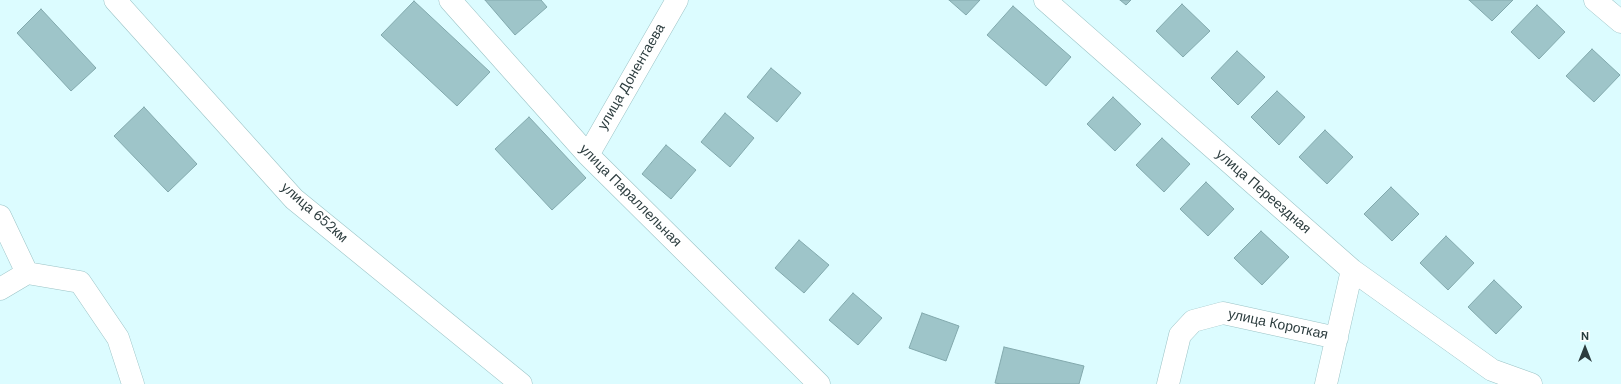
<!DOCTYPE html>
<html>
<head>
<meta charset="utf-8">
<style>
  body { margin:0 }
  #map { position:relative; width:1621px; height:384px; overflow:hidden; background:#dcfcff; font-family:"DM Sans",sans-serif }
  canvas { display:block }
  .north { position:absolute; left:1565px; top:328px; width:40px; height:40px; -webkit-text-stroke:3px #fff; paint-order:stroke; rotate:0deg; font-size:11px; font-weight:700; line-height:16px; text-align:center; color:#2d3d3f }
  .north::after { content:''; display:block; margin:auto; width:14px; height:18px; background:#2d3d3f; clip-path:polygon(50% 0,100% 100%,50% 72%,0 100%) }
</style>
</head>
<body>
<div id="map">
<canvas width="1621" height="384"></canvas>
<div class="north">N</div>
</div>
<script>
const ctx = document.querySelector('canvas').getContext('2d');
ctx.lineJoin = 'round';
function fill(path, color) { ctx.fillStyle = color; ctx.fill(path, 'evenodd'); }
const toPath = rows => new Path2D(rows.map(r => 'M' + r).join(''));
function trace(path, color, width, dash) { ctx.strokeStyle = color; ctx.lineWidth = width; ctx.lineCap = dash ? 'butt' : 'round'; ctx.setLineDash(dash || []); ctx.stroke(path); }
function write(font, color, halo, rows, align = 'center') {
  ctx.font = font + ' "DM Sans",sans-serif'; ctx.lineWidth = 3; ctx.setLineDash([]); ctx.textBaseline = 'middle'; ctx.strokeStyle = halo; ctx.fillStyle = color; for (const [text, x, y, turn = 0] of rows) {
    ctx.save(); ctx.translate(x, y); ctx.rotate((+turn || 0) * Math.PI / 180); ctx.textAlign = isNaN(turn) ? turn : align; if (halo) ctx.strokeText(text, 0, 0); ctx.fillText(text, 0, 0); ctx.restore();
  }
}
const building = toPath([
  [485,0,541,0,547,7,515,35,485,0],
  [949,0,980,0,966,15,949,0],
  [1120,0,1131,0,1126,5,1120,0],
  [1469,0,1513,0,1492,21,1469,0],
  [414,1,490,72,457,106,381,35,414,1],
  [1182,4,1210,31,1183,57,1156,31,1182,4],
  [1537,5,1565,32,1539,59,1511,32,1537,5],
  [1013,6,1071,57,1046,86,987,35,1013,6],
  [41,9,96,68,71,91,17,33,41,9],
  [1592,49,1620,75,1594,102,1566,76,1592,49],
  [1237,51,1265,77,1238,105,1211,78,1237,51],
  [771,68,801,93,777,122,747,97,771,68],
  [1277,91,1305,117,1279,145,1251,117,1277,91],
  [1113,97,1141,124,1115,151,1087,124,1113,97],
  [144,107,197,164,168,192,114,136,144,107],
  [725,113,754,138,730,167,701,142,725,113],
  [529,117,586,178,552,210,495,149,529,117],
  [1325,130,1353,157,1327,184,1299,157,1325,130],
  [1162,138,1190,164,1164,192,1136,165,1162,138],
  [666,145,696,170,671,199,642,174,666,145],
  [1206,182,1234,209,1208,236,1180,209,1206,182],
  [1391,187,1419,214,1392,241,1364,214,1391,187],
  [1261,231,1289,257,1262,285,1234,258,1261,231],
  [1446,236,1474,263,1448,290,1420,263,1446,236],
  [799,240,829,265,804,293,775,268,799,240],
  [1494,280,1522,307,1496,334,1468,307,1494,280],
  [853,293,882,318,858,345,829,320,853,293],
  [922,313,959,326,946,361,909,348,922,313],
  [1004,347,1084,366,1079,384,1001,384,995,383,1004,347]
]);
const minor = toPath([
  [115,0,294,199,521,384],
  [450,0,588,155,819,384],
  [1045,0,1352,270,1492,370,1531,384],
  [1595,0,1621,22],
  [588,155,677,0],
  [0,216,27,273,0,289],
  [27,273,80,282,118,338,133,384],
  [1168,384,1180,335,1193,321,1223,313,1337,338],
  [1326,384,1352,270]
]);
const streetNames = [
  ["улица Донентаева",632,77,-60],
  ["улица Переездная",1263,192,41],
  ["улица Параллельная",630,196,45],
  ["улица 652км",314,213,41],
  ["улица Короткая",1278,325,12]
];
fill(building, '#9ec5c9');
trace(building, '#82a9ad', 1);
trace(minor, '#9bc3c6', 23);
trace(minor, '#fff', 22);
write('14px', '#2d3d3f', '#fff', streetNames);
</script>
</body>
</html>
